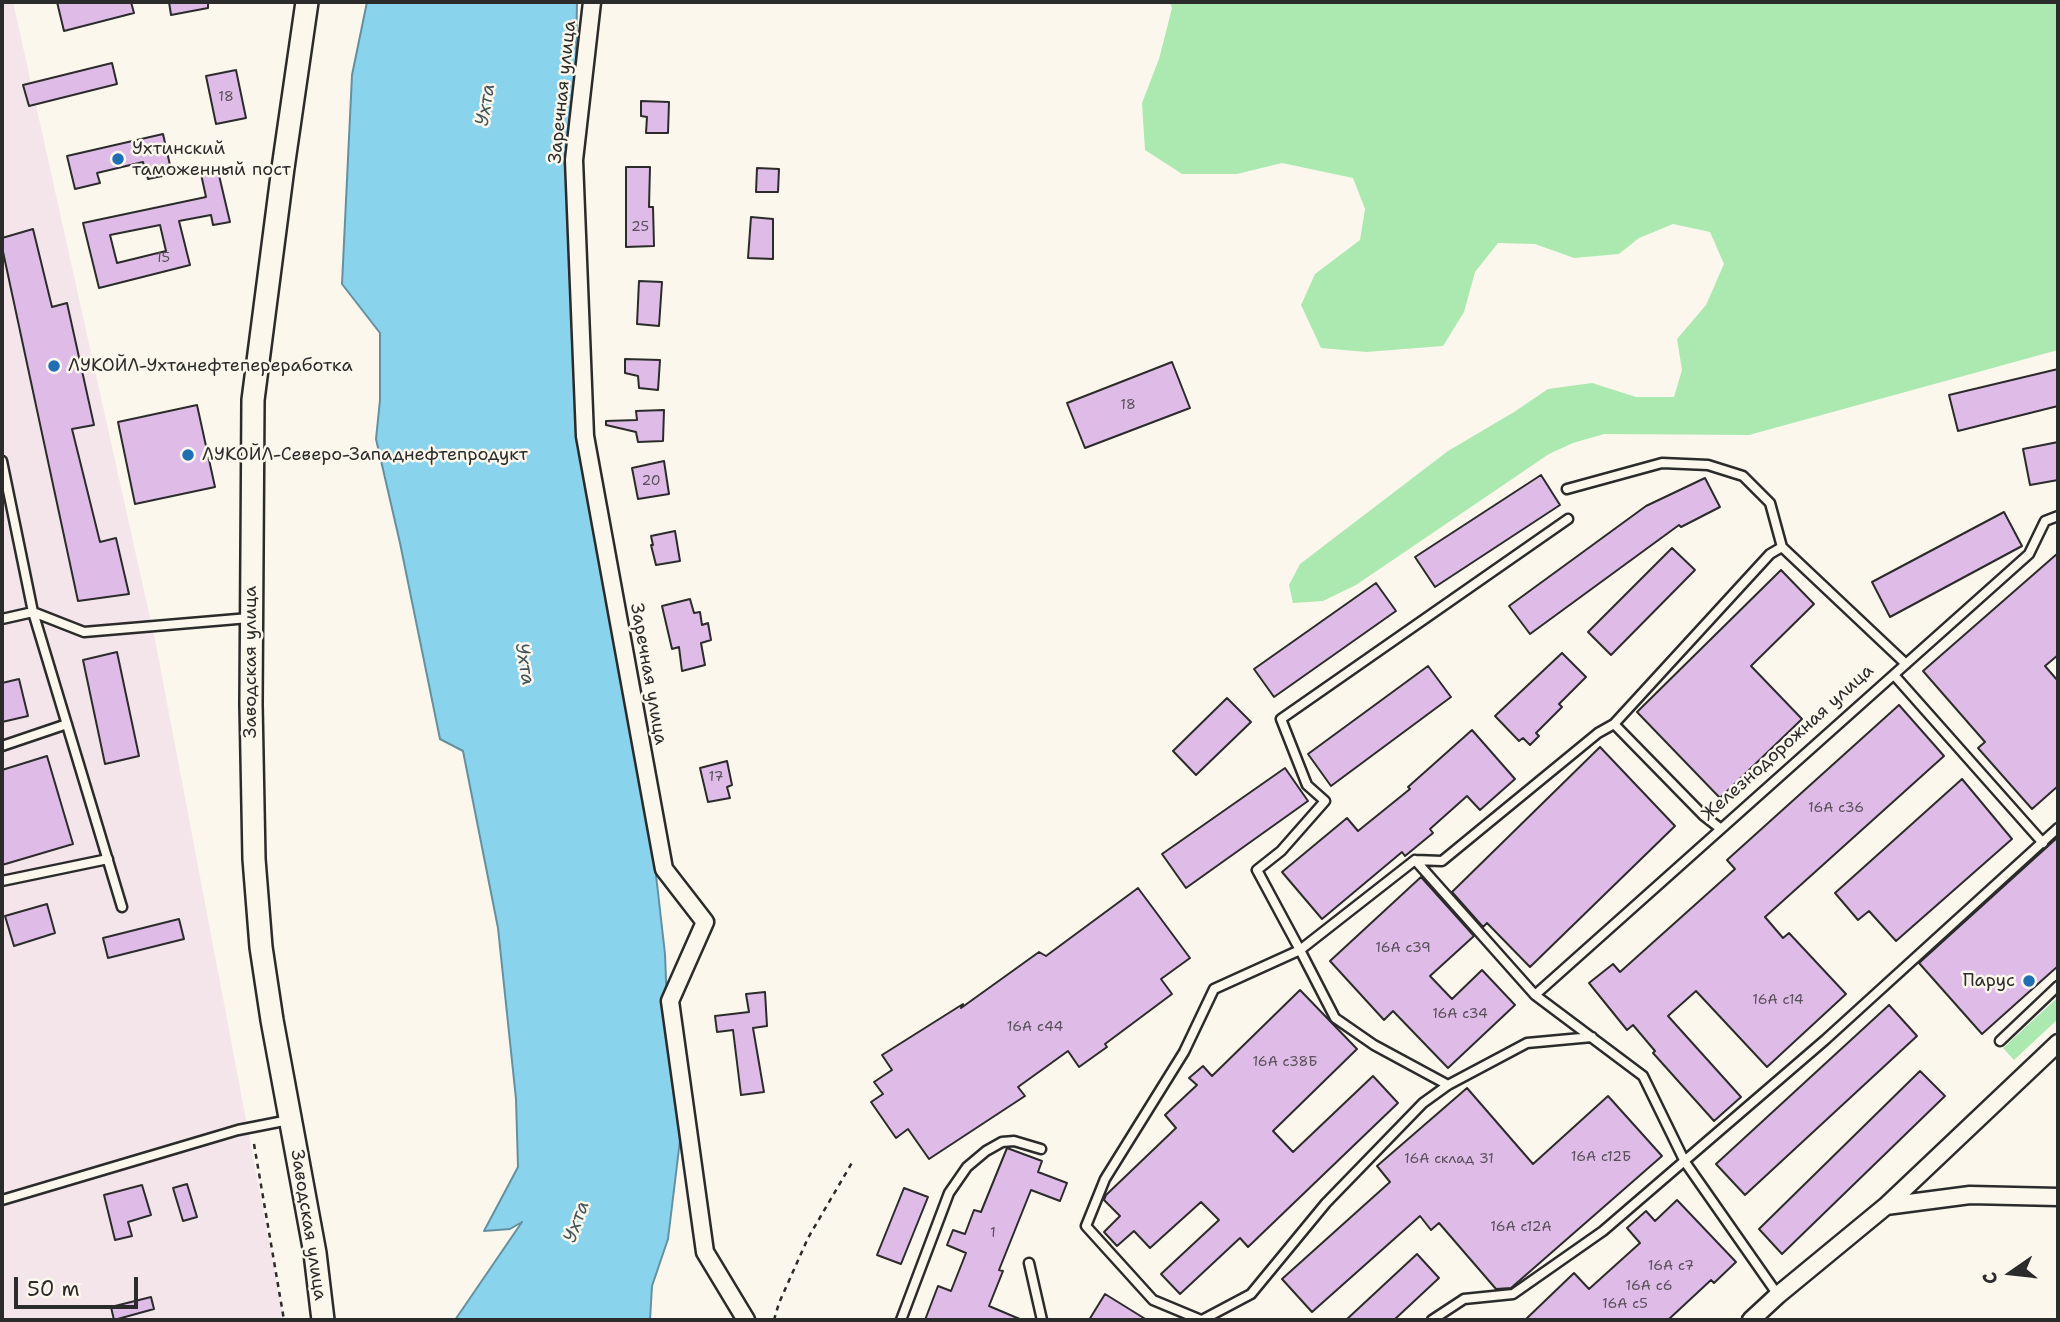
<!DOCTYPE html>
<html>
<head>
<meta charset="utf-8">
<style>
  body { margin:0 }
  #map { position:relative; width:2060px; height:1322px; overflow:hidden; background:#fbf7ec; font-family:"Shantell Sans",sans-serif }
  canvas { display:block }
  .frame { position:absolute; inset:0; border:4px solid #2b2b2b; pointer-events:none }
  .north { position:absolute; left:1976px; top:1238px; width:70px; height:70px; -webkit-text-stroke:5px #fbf7ec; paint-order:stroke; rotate:256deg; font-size:19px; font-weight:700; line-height:28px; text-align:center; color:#2b2b2b }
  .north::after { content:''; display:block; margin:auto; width:24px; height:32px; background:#2b2b2b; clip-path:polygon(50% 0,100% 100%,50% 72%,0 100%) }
  .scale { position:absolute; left:14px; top:1277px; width:124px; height:32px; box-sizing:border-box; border:4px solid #2b2b2b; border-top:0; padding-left:9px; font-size:21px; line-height:24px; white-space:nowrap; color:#2b2b2b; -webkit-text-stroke:5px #fbf7ec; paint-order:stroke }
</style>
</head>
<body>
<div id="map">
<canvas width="2060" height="1322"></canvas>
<div class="frame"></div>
<div class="north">С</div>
<div class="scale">50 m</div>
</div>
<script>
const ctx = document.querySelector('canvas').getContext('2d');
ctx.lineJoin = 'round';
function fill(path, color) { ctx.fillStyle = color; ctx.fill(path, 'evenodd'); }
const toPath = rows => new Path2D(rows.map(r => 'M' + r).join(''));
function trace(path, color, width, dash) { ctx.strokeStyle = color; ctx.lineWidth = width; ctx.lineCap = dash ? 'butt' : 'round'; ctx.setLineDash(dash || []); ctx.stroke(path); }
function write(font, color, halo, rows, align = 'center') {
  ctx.font = font + ' "Shantell Sans",sans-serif'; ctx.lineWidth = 5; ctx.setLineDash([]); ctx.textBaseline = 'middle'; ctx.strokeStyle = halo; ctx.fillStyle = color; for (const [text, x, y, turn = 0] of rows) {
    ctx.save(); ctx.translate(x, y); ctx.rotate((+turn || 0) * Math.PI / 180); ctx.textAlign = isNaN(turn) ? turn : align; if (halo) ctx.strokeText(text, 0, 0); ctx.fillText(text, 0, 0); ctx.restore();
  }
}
const built = toPath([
  [2,2,13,2,156,645,284,1320,2,1320]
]);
const green = toPath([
  [1170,2,2058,2,2058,350,1749,435,1604,434,1573,443,1549,454,1356,585,1323,601,1293,603,1289,585,1300,564,1448,451,1514,412,1548,389,1592,383,1636,397,1674,397,1682,370,1677,339,1706,305,1724,264,1710,232,1673,224,1639,238,1619,254,1574,258,1535,244,1498,243,1475,272,1464,312,1443,346,1366,352,1321,348,1301,305,1315,274,1360,240,1365,209,1353,178,1282,163,1237,174,1182,174,1145,150,1142,103,1159,59,1172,8],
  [2058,997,2058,1019,2014,1060,2003,1048]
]);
const water = toPath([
  [367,2,577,2,576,58,569,141,578,436,590,514,636,742,655,866,665,954,668,1032,681,1132,668,1239,652,1286,650,1320,455,1320,522,1222,510,1229,484,1231,518,1167,516,1099,498,928,463,751,440,739,400,543,376,439,380,400,380,333,342,284,352,75,367,2]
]);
const building = toPath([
  [57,2,131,2,134,13,64,31,57,2],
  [169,2,208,2,208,8,171,15,169,2],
  [112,63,117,84,29,106,23,85,112,63],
  [236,70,246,118,216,124,206,76,236,70],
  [641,101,669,102,668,133,646,133,647,117,641,116,641,101],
  [163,134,172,174,148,179,143,162,97,173,100,183,75,189,67,156,163,134],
  [626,167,650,167,649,207,653,207,654,246,626,247,626,167],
  [757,168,779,169,778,192,756,192,757,168],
  [218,171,230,222,213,225,211,215,179,221,190,265,99,288,83,223,206,197,201,174,218,171],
  [160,225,166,251,117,263,110,235,160,225],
  [751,217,773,219,773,259,748,258,751,217],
  [33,229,52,307,67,303,94,425,72,429,100,542,116,538,129,594,78,601,2,247,2,238,33,229],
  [639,281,662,282,659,326,637,324,639,281],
  [625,359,660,360,658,390,639,388,638,376,625,373,625,359],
  [1172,362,1190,408,1085,448,1067,403,1172,362],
  [2058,369,2058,406,1958,431,1949,395,2058,369],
  [197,405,215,487,135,504,118,422,197,405],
  [664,410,663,441,638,442,636,432,606,425,606,421,637,420,636,411,664,410],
  [2058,442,2058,480,2030,485,2023,449,2058,442],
  [664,461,669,494,638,499,632,468,664,461],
  [1541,475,1560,505,1435,587,1415,557,1541,475],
  [1705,478,1720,507,1681,527,1679,525,1530,634,1509,606,1646,506,1705,478],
  [2004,512,2022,546,1890,617,1872,582,2004,512],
  [675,531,680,561,656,565,651,545,653,545,651,536,675,531],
  [1672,548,1695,570,1611,655,1588,632,1672,548],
  [2058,553,2058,655,2045,666,2058,681,2058,786,2032,809,1978,748,1985,742,1923,671,2058,553],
  [1781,570,1814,604,1751,666,1802,719,1720,798,1637,712,1781,570],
  [1376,583,1396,611,1274,697,1254,669,1376,583],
  [690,599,694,613,700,612,702,625,708,623,711,640,701,643,705,665,682,671,679,647,672,649,662,606,690,599],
  [117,652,139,756,105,764,83,660,117,652],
  [1562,653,1586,677,1559,704,1562,707,1536,733,1539,736,1530,745,1523,738,1519,741,1495,716,1562,653],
  [1428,666,1451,697,1331,786,1308,754,1428,666],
  [19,679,28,716,2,722,2,683,19,679],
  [1227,698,1251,722,1196,775,1173,751,1227,698],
  [1899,705,1944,756,1765,917,1783,938,1789,933,1846,994,1767,1067,1696,991,1668,1016,1741,1097,1714,1121,1653,1053,1655,1051,1633,1025,1627,1030,1589,983,1613,964,1620,972,1735,869,1727,860,1899,705],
  [1472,730,1515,779,1480,810,1467,796,1430,829,1433,833,1405,856,1402,852,1322,919,1282,872,1347,818,1358,831,1410,789,1408,787,1472,730],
  [1600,747,1675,826,1530,967,1487,923,1483,927,1452,892,1600,747],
  [47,756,73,844,2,865,2,770,47,756],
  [727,761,732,785,727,787,730,798,708,802,700,768,727,761],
  [1285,768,1308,801,1186,888,1162,854,1285,768],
  [1962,779,2012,839,1896,941,1869,911,1858,920,1835,893,1962,779],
  [2058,837,2058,966,1982,1034,1919,963,2058,837],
  [1421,877,1474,936,1430,976,1452,999,1482,970,1515,1005,1448,1068,1393,1011,1384,1020,1330,961,1421,877],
  [1138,888,1190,958,1161,979,1172,994,1105,1044,1107,1047,1079,1067,1068,1051,1018,1087,1025,1096,929,1159,908,1129,896,1138,871,1102,883,1094,874,1082,892,1070,882,1055,963,1004,961,1008,1039,952,1046,956,1138,888],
  [47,904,55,933,14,946,5,916,47,904],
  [179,919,184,939,108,958,103,938,179,919],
  [1300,990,1357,1049,1273,1131,1293,1152,1373,1076,1398,1103,1248,1247,1240,1238,1180,1294,1161,1274,1219,1220,1201,1202,1150,1248,1134,1231,1117,1246,1104,1232,1120,1216,1104,1200,1106,1195,1176,1128,1165,1115,1197,1085,1189,1078,1203,1066,1212,1076,1300,990],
  [765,992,767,1026,753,1028,764,1092,741,1095,733,1030,717,1032,715,1016,749,1012,746,994,765,992],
  [1889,1005,1917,1036,1745,1195,1716,1164,1889,1005],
  [1920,1071,1945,1096,1782,1254,1759,1229,1920,1071],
  [1467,1088,1533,1164,1608,1096,1662,1156,1511,1288,1496,1289,1439,1223,1431,1230,1420,1216,1312,1312,1282,1279,1390,1182,1377,1166,1467,1088],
  [1007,1148,1042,1161,1038,1172,1067,1183,1060,1201,1031,1190,999,1270,1003,1271,989,1306,1022,1320,925,1320,938,1286,951,1291,966,1253,947,1245,953,1230,965,1234,974,1210,981,1212,1007,1148],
  [187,1184,197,1217,183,1221,173,1188,187,1184],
  [142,1185,151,1215,128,1222,132,1236,115,1240,104,1195,142,1185],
  [904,1188,928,1197,901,1264,877,1255,904,1188],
  [1677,1200,1736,1262,1714,1283,1711,1280,1668,1320,1525,1320,1574,1273,1589,1289,1640,1243,1627,1228,1646,1211,1655,1221,1677,1200],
  [1417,1254,1439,1278,1394,1320,1346,1320,1417,1254],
  [1105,1294,1147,1320,1089,1320,1105,1294],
  [151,1297,154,1309,114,1320,111,1307,151,1297]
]);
const path = toPath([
  [254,1144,284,1320],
  [774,1320,779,1303,808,1238,853,1161]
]);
const lane = toPath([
  [2,461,33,612,122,907],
  [1567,489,1662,463,1708,465,1743,476,1770,503,1782,547],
  [2,619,33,612,84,632,249,618],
  [1894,675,2043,843],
  [2,746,67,724],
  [1721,829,1703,815,1614,724,1770,554,1782,547,1906,664],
  [1415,860,1442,861,1598,733,1614,724],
  [2,881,108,859],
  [1535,995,2029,554,2045,521,2058,516],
  [2000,1041,2058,986],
  [1448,1085,1374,1045,1335,1018,1300,950,1415,860,1535,995,1643,1076,1685,1162,1778,1295],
  [2,1200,238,1130,289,1120],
  [1029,1263,1042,1320],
  [901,1320,949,1193,967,1167,986,1151,1002,1142,1014,1141,1041,1149],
  [1201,1320,1153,1300,1086,1226,1105,1179,1184,1052,1214,989,1300,950,1257,870,1281,851,1325,801,1307,785,1281,719,1568,519],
  [1202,1320,1251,1294,1326,1203,1423,1103,1448,1085,1527,1043,1592,1037],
  [1432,1320,1464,1299,1513,1294,1603,1231,1825,1040,2058,828]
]);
const street = toPath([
  [592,2,574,160,585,436,664,869,705,922,670,1001,705,1252,746,1320],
  [1886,1206,1970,1195,2058,1197],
  [1751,1320,1778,1295,1886,1206,2058,1043]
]);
const secondary = toPath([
  [307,2,283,168,253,400,251,704,254,859,261,947,272,1020,315,1253,323,1320]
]);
const markers = [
  [118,159,7,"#1f6fb2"],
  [54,366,7,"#1f6fb2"],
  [188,455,7,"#1f6fb2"],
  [2029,981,7,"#1f6fb2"]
];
const numberNames = [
  ["18",226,97],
  ["25",640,227],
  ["15",163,258],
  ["18",1128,405],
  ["20",651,481],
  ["17",716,777],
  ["16А с36",1836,808],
  ["16А с39",1403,948],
  ["16А с14",1778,1000],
  ["16А с34",1460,1014],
  ["16А с44",1035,1027],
  ["16А с38Б",1285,1062],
  ["16А с12Б",1601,1157],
  ["16А склад 31",1449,1159],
  ["16А с12А",1521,1227],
  ["1",993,1233],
  ["16А с7",1671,1266],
  ["16А с6",1649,1286],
  ["16А с5",1625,1304]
];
const streetNames = [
  ["Заречная улица",563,92,-84],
  ["Заводская улица",251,662,-90],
  ["Заречная улица",648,674,80],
  ["Железнодорожная улица",1788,743,-42],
  ["Заводская улица",308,1225,81]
];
const poiNames = [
  ["Ухтинский",132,149],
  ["таможенный пост",132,170],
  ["ЛУКОЙЛ-Ухтанефтепереработка",68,366],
  ["ЛУКОЙЛ-Северо-Западнефтепродукт",202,455],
  ["Парус",2015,981,"right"]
];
const waterNames = [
  ["Ухта",486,105,-81],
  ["Ухта",524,664,80],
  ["Ухта",577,1222,-70]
];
fill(built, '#f3e5ea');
fill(green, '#ace9b0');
fill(water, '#8ad3ec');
trace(water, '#64909f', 2);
fill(building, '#dfbce7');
trace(building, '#2b2b2b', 2);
trace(lane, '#2b2b2b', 13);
trace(street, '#2b2b2b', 21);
trace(secondary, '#2b2b2b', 26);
trace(path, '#2b2b2b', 2.5, [5, 5]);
trace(lane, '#fbf7ec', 8);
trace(street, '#fbf7ec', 16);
trace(secondary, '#fbf7ec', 21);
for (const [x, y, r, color] of markers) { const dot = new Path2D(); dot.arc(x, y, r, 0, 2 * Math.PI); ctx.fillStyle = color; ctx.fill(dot); trace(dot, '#fbf7ec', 2.5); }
write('14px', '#584f5a', null, numberNames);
write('18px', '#2b2b2b', '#fbf7ec', streetNames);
write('18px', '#2b2b2b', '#fbf7ec', poiNames, 'left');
write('italic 19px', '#43555b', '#fbf7ec', waterNames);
</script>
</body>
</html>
